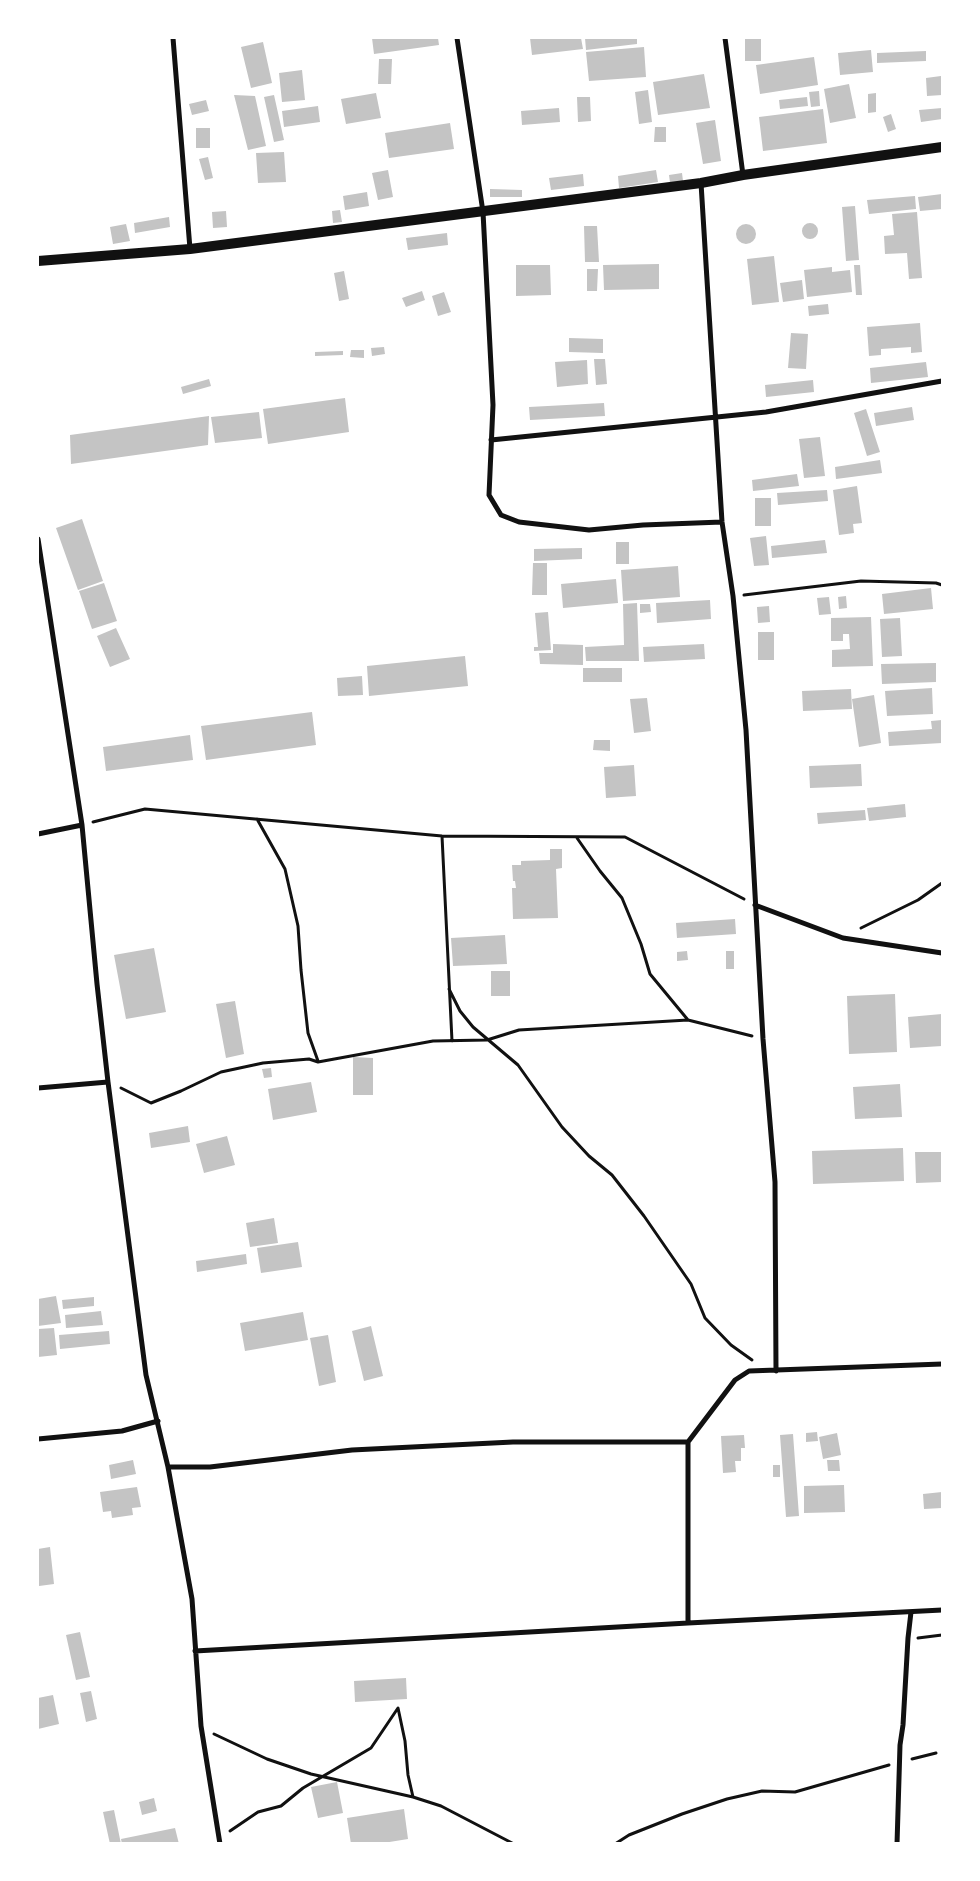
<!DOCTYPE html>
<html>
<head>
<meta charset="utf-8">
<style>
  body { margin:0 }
  #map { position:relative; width:980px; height:1881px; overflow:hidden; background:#fff; font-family:Roboto,sans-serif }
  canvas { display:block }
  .frame { position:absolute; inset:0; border:39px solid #fff; pointer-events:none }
</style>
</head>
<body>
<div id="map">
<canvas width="980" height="1881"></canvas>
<div class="frame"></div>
</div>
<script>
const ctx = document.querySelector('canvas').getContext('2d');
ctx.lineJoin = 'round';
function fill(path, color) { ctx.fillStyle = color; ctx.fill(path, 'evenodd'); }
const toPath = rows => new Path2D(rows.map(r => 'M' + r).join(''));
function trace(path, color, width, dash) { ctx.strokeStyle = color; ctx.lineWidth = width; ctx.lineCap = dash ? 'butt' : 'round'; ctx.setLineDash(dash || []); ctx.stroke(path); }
const building = toPath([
  [372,38,438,38,439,45,374,54],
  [530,38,581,38,583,49,532,55],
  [585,38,637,38,637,44,586,50],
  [745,38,761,38,761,61,745,61],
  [263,42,272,83,251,88,241,47],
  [644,47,646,77,589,81,586,52],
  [871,50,873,72,840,75,838,53],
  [926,51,926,61,877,63,877,53],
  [814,57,818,85,760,94,756,65],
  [379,59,392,59,391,84,378,84],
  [302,70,305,100,282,102,279,73],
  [704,74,710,108,658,115,653,82],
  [941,76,942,95,927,96,926,78],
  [849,84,856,118,830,123,824,89],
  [648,90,652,122,639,124,635,92],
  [819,91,820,106,811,107,809,92],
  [376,93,381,118,346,124,341,99],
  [876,93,876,112,868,113,868,94],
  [234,95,255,96,266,146,248,150],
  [274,95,284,140,274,142,264,97],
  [577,97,590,97,591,121,578,122],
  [807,97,808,106,780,109,779,100],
  [206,100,209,111,192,115,189,104],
  [318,106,320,122,284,127,282,111],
  [559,108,560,122,522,125,521,111],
  [942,108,942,119,921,122,919,110],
  [823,109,827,143,763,151,759,117],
  [891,114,896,129,888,132,883,117],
  [715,120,721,161,703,164,696,123],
  [450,123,454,149,389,158,385,133],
  [655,127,666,127,666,142,654,142],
  [196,128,210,128,210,148,196,148],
  [284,152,286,182,258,183,256,153],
  [208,157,213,178,205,180,199,159],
  [388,170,393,197,378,200,372,173],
  [656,170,658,182,619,188,618,176],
  [682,173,684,189,671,190,669,175],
  [583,174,584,186,551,190,549,178],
  [490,189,522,190,522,197,490,197],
  [367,192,369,206,345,210,343,196],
  [942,194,942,209,920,211,918,197],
  [915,196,916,209,869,214,867,200],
  [855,206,859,260,846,261,842,207],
  [340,210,342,222,333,223,332,211],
  [226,211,227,227,213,228,212,212],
  [917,212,922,278,909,279,907,253,885,254,884,236,894,235,892,214],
  [169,217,170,227,135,233,134,223],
  '802 231a8 8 0 1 1 16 0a8 8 0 1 1-16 0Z',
  [126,224,130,241,113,244,110,227],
  '736 234a10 10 0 1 1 20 0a10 10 0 1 1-20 0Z',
  [584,226,597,226,599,262,585,262],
  [447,233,448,245,408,250,406,238],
  [774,256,779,302,752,305,747,259],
  [659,264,659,289,604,290,603,265],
  [516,265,550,265,551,295,516,296],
  [854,265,860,265,862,295,856,295],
  [832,267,832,272,850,270,852,292,807,297,804,270],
  [587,269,598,269,597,291,587,291],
  [344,271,349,299,339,301,334,273],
  [802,280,804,299,783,302,780,283],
  [422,291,425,300,406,307,402,298],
  [444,292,451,312,438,316,432,296],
  [828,304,829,314,809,316,808,306],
  [920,323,922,352,911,353,911,347,881,349,881,355,869,356,867,327],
  [791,333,808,334,806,369,788,368],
  [569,338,603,339,603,353,569,352],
  [384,347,385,354,372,356,371,348],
  [351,350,364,350,364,358,350,357],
  [343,351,343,355,315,356,315,352],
  [594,359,605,359,607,384,596,385],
  [587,360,588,384,557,387,555,362],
  [926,362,928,377,871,383,870,368],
  [209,379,211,386,183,394,181,387],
  [813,380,814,392,766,397,765,385],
  [345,398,349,432,268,444,263,409],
  [604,403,605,416,530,420,529,407],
  [912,407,914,420,876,426,874,413],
  [866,409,880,452,867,456,854,413],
  [259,412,262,438,215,443,211,417],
  [209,416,208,445,71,464,70,435],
  [820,437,825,476,804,478,799,439],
  [880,460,882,473,836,479,835,467],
  [797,474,799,486,753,491,752,480],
  [857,486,862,523,853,524,854,533,839,535,833,490],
  [827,490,828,501,778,505,777,493],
  [755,498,771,498,771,526,755,526],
  [82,519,103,581,78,590,56,528],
  [766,536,769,565,754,566,750,538],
  [825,540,827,553,772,558,771,546],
  [616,542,629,542,629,564,616,564],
  [582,548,582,559,534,561,534,549],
  [533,563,547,563,547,595,532,595],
  [678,566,680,597,623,601,621,570],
  [616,579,618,603,563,608,561,584],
  [104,583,117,621,92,629,79,591],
  [931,588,933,609,884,614,882,594],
  [846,596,847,608,839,609,838,597],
  [829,597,831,614,819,615,817,598],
  [710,600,711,619,657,623,656,603],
  [637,603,639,661,586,661,585,647,624,645,623,604],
  [640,604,650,604,651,612,640,613],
  [769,606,770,622,758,623,757,607],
  [548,612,551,650,534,651,534,647,538,647,535,613],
  [871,617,873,666,832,667,832,650,850,649,849,634,843,634,843,641,831,641,831,618],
  [900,618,902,656,882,657,880,619],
  [116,628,130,659,110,667,97,636],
  [758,632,774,632,774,660,758,660],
  [553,644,583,645,583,665,540,664,539,653,553,653],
  [704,644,705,659,644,662,643,647],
  [465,656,468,686,369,696,367,666],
  [936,663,936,682,882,684,881,664],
  [583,668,622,668,622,682,583,682],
  [362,676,363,695,338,696,337,678],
  [932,688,933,714,887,716,885,691],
  [851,689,852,709,803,711,802,691],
  [874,695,881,743,859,747,852,699],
  [647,698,651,731,634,733,630,699],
  [312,712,316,745,206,760,201,726],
  [942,720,942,743,889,746,888,732,932,729,931,721],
  [190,735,193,760,106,771,103,747],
  [594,740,610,740,610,751,593,750],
  [861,764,862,786,810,788,809,766],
  [634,765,636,796,606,798,604,767],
  [905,804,906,817,869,821,867,808],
  [865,810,866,820,818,824,817,813],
  [550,849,562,849,562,868,556,869,558,918,513,919,512,888,516,888,515,881,513,881,512,865,521,865,521,861,550,860],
  [735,919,736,934,677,938,676,923],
  [505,935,507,964,453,966,451,938],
  [154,948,166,1012,126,1019,114,955],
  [687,951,688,960,677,961,677,952],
  [726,951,734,951,734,969,726,969],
  [491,971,510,971,510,996,491,996],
  [895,994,897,1052,849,1054,847,996],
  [235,1001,244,1054,226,1058,216,1004],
  [942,1014,942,1046,910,1048,908,1017],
  [353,1057,373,1058,373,1095,353,1095],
  [271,1068,272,1077,264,1078,262,1069],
  [311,1082,317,1112,273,1120,268,1089],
  [900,1084,902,1117,855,1119,853,1087],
  [188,1126,190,1142,151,1148,149,1133],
  [227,1136,235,1165,204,1173,196,1144],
  [903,1148,904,1181,813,1184,812,1151],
  [915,1152,942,1152,942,1182,916,1183],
  [274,1218,278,1243,250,1247,246,1223],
  [298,1242,302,1267,261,1273,257,1248],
  [246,1254,247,1264,197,1272,196,1261],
  [56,1296,61,1323,38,1326,38,1299],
  [94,1297,94,1306,63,1309,62,1300],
  [101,1311,103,1325,66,1328,65,1315],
  [303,1312,308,1340,245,1351,240,1323],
  [371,1326,383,1376,364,1381,352,1331],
  [54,1328,57,1355,38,1357,38,1329],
  [109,1331,110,1344,60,1349,59,1335],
  [328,1335,336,1382,319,1386,310,1338],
  [817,1432,818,1441,806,1442,806,1433],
  [837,1433,841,1455,823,1459,819,1437],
  [793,1434,799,1516,786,1517,780,1435],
  [744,1435,745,1448,741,1448,741,1461,735,1461,736,1472,723,1473,721,1436],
  [133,1460,136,1474,111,1479,109,1465],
  [827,1460,839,1460,840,1471,828,1471],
  [773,1465,780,1465,780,1477,773,1477],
  [844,1485,845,1512,804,1513,804,1486],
  [137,1487,141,1507,132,1508,133,1515,112,1518,111,1511,103,1512,100,1492],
  [942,1492,942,1508,924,1509,923,1494],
  [50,1547,54,1584,39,1586,38,1549],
  [80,1632,90,1677,76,1680,66,1635],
  [406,1678,407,1699,355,1702,354,1681],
  [91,1691,97,1719,86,1722,80,1693],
  [53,1695,59,1724,38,1729,38,1698],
  [337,1782,343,1813,318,1818,311,1787],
  [154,1798,157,1811,142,1815,139,1802],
  [404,1809,408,1839,377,1844,351,1844,347,1818],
  [114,1810,121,1844,110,1844,103,1812],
  [175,1828,179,1844,122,1844,121,1839]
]);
const path = toPath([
  [744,595,861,581,936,583,942,585],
  [257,819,285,869,298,926,301,970,308,1033,318,1061],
  [93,822,145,809,442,836,625,837,744,899],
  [442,836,452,1041],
  [577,838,600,871,622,898,641,944,650,974,688,1020],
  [861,928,918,900,942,883],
  [449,989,460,1011,473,1027,518,1065,562,1127,589,1156,612,1175,644,1216,691,1284,705,1318,731,1345,752,1360],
  [121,1088,151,1103,181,1091,221,1072,263,1063,309,1059,318,1062,433,1041,487,1040,519,1030,688,1020,752,1036],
  [918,1638,942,1635],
  [214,1734,267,1759,311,1774,413,1797,441,1806,514,1844],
  [912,1759,936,1753],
  [230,1831,258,1812,281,1806,303,1788,371,1748,398,1708,405,1741,408,1775,413,1797],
  [615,1844,629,1835,682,1814,727,1799,762,1791,795,1792,889,1765]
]);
const minor = toPath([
  [173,38,190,249],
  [457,38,483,212,493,405,489,495,501,515,519,522,589,530,643,525,722,522],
  [725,38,743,175],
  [701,183,722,522,733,596,746,730,763,1039,775,1182,776,1371],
  [491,440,766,412,942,381],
  [38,539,82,825,97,984,108,1082,146,1375,168,1467,192,1599,201,1726,220,1844],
  [38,834,82,825],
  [755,905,843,938,942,953],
  [38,1088,108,1082],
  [38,1439,122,1431,158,1421],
  [168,1467,210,1467,352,1450,513,1442,688,1442],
  [688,1623,688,1442,735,1380,749,1371,942,1364],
  [195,1651,688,1623,942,1610],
  [897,1844,900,1745,903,1725,908,1638,911,1612]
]);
const secondary = toPath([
  [38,261,190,249,701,183,743,175,942,147]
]);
fill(building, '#c4c4c4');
trace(path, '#111', 3);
trace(minor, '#111', 5);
trace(secondary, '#111', 10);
</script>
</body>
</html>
